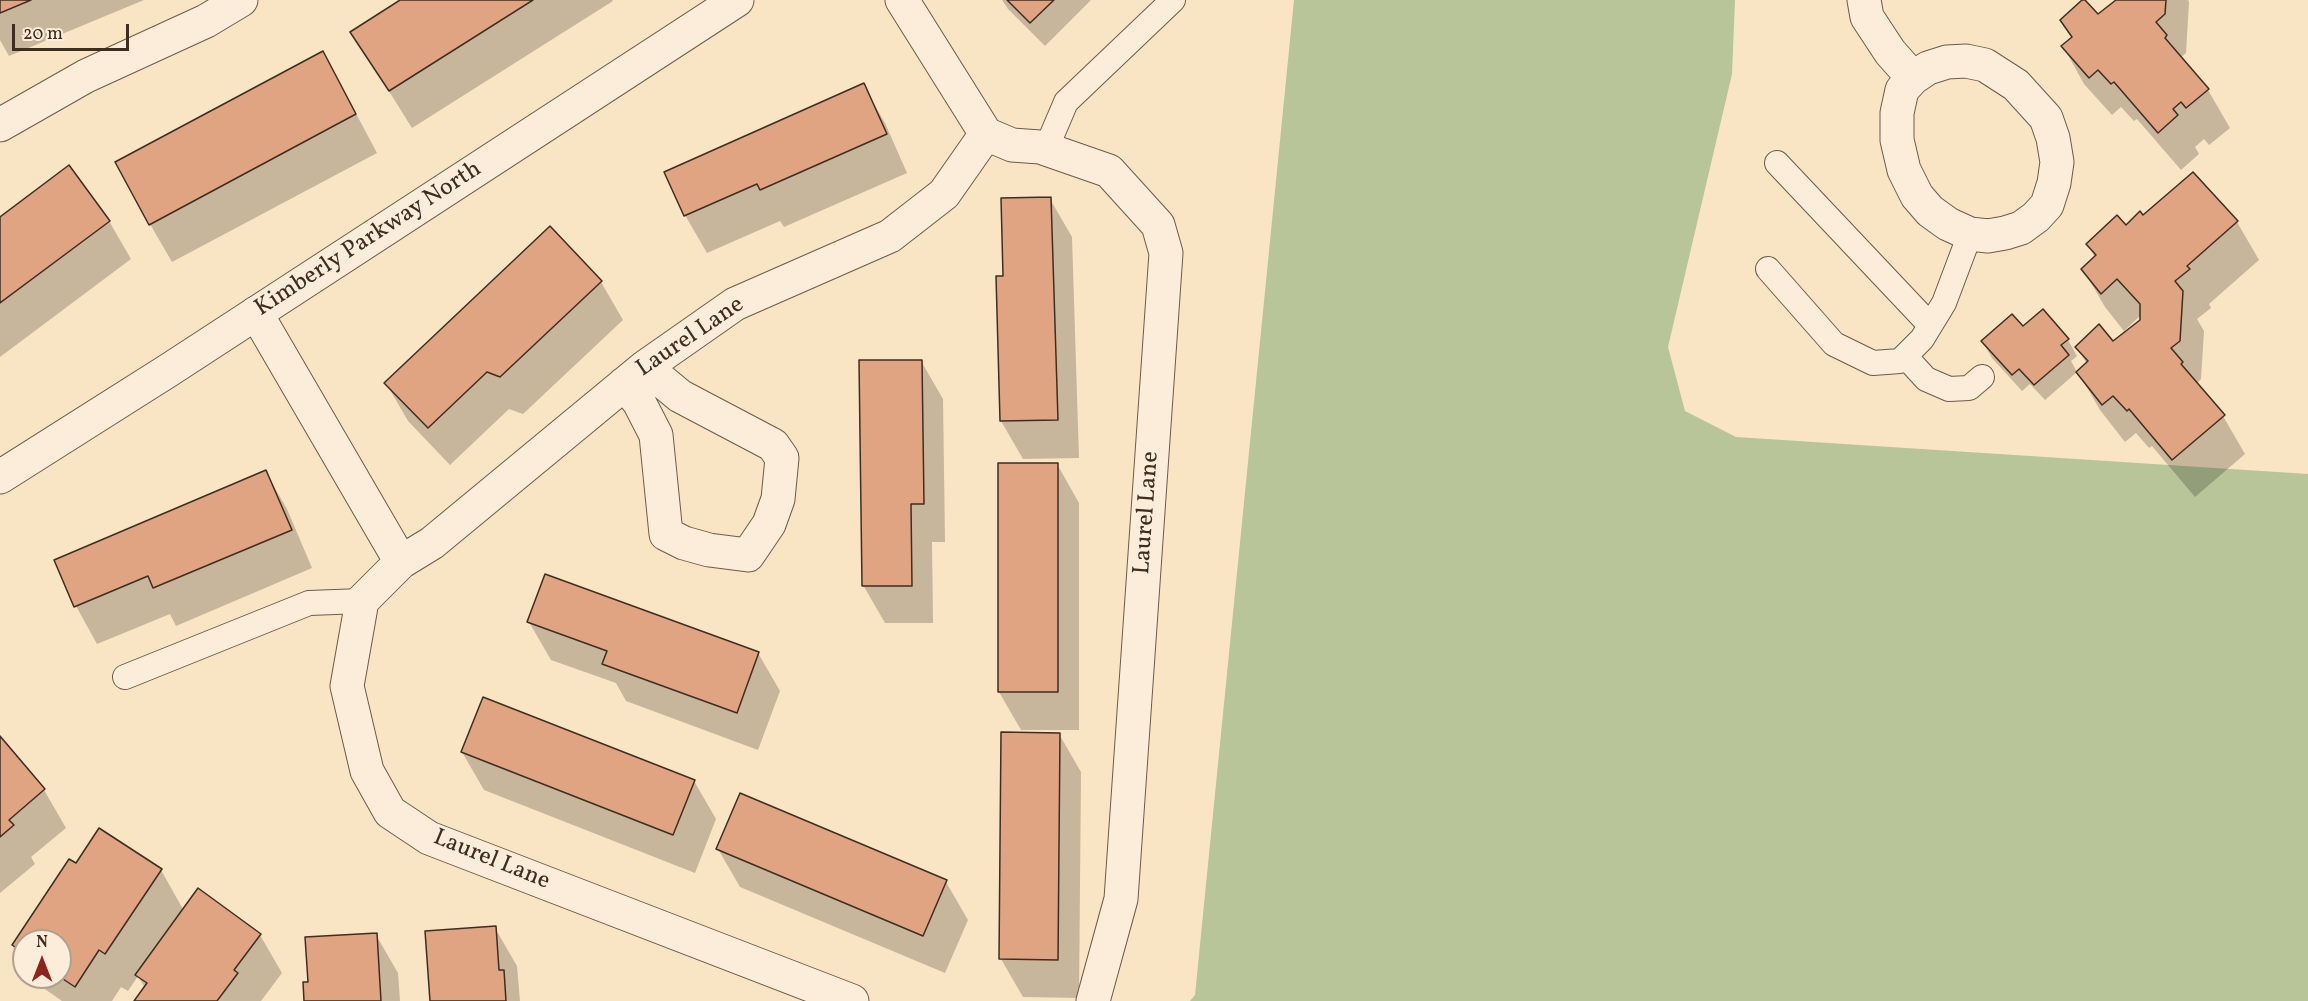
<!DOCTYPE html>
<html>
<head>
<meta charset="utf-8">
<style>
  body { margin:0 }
  #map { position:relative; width:2308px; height:1001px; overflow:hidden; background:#f9e4c4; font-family:Vollkorn,serif }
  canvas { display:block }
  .north { position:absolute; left:12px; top:929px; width:60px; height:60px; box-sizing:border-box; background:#fbedd9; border:2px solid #afa08f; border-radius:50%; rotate:0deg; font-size:16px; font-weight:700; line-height:24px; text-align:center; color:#3e2d21 }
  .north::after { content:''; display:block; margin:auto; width:21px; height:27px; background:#8f2418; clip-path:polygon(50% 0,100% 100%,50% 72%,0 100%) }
  .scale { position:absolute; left:12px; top:24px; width:117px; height:27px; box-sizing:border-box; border:3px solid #3e2d21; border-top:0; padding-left:8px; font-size:18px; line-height:21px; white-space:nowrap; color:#3e2d21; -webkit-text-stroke:4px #fbedd9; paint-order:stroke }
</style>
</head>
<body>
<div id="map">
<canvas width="2308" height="1001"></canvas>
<div class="north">N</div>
<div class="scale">20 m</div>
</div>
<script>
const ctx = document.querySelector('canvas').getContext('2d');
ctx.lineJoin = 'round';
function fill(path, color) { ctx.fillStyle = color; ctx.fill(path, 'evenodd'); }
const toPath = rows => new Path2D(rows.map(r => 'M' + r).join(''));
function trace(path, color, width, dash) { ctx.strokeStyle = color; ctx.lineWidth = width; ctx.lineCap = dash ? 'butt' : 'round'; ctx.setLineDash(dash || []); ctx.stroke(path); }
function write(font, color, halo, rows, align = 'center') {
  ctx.font = font + ' Vollkorn,serif'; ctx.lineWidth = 4.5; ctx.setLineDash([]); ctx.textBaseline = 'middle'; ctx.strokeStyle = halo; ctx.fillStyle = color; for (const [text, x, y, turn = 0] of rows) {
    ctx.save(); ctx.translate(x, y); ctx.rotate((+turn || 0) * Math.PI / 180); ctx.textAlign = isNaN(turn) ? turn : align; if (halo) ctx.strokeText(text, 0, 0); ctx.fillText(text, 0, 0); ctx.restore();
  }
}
const green = toPath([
  [1294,0,1735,0,1732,74,1668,347,1685,411,1736,437,2308,474,2308,1001,1190,1001,1195,995]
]);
const shadow = toPath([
  [0,0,144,0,9,56,0,40],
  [403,0,612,0,613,1,412,128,352,32],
  [1002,0,1091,0,1045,46,1008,9],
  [2118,0,2188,0,2189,2,2186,53,2180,58,2208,90,2230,128,2209,145,2204,139,2195,147,2199,154,2181,170,2137,119,2134,121,2121,107,2112,115,2084,84,2063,46,2073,39,2062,20,2098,16],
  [863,85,885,123,907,173,784,227,780,221,707,253,685,215],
  [344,91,377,153,172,262,150,224],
  [2193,174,2237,222,2259,260,2209,304,2211,308,2197,319,2204,331,2201,379,2196,384,2223,416,2245,454,2195,497,2152,446,2149,448,2136,433,2125,442,2100,410,2078,372,2087,364,2077,347,2113,343,2141,321,2140,316,2124,331,2105,307,2083,269,2095,258,2088,244,2142,217],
  [1050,199,1072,237,1079,458,1023,459,1001,421,1005,278],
  [0,219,109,221,131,259,0,357],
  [601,282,623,320,523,414,509,409,450,465,408,421,386,383],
  [2023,328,2068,340,2077,356,2071,361,2077,372,2045,400,2030,384,2022,391,1992,358,1983,342],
  [921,361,943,399,945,542,932,542,933,623,885,623,863,585],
  [1057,464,1079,503,1079,730,1021,730,999,692],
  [265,471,287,509,312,568,176,626,170,614,97,644,76,606],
  [529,622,758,653,780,691,758,750,626,701,616,683,551,660],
  [1003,734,1059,734,1081,772,1079,998,1023,997,1001,959],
  [0,739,44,790,66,828,31,857,35,864,0,893],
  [462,752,694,781,716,819,695,873,484,790],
  [718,849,946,882,968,920,945,973,740,887],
  [76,866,161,870,184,911,260,935,282,973,261,1001,136,1001,145,988,138,976,128,991,121,987,112,1001,62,1001,36,983,32,977,60,977,60,941,24,941,24,963,14,945],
  [495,928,517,966,520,1001,431,1001],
  [376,935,398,973,400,1001,305,1001,309,984]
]);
const building = toPath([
  [0,0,31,0,0,13,0,0],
  [400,0,533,0,389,91,350,32,400,0],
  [1007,0,1054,0,1030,23,1007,0],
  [2082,0,2085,0,2098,14,2116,0,2166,0,2165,14,2156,22,2167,35,2165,38,2209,89,2186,108,2181,102,2173,109,2178,115,2158,133,2114,82,2111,84,2098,70,2089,78,2061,46,2072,37,2060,20,2082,0],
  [323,51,356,114,149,225,115,162,323,51],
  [864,83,887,134,760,190,757,184,684,216,664,172,864,83],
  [69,165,110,221,0,303,0,217,69,165],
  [2193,172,2238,221,2187,266,2190,269,2175,281,2183,291,2180,341,2171,348,2183,362,2181,364,2225,415,2172,460,2129,409,2127,411,2113,396,2102,405,2076,372,2088,361,2075,347,2099,324,2113,341,2140,320,2140,304,2117,279,2101,294,2081,269,2096,255,2086,244,2117,215,2126,225,2140,211,2143,215,2193,172],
  [1051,197,1058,420,1000,421,996,276,1003,276,1001,198,1051,197],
  [550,226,602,281,500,377,487,372,428,428,384,383,550,226],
  [2043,309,2069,339,2061,345,2069,355,2034,385,2019,369,2012,375,1981,341,2012,314,2023,326,2043,309],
  [859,360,922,360,924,504,911,504,912,586,862,586,859,360],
  [998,463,1058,463,1058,692,998,692,998,463],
  [266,470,292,530,153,588,148,576,74,607,54,560,266,470],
  [545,574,759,652,737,713,602,664,607,651,527,622,545,574],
  [483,697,695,780,673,835,461,752,483,697],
  [1001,732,1060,733,1058,960,999,959,1001,732],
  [0,736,45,789,9,820,14,825,0,837,0,736],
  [740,793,947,880,923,936,716,849,740,793],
  [99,828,162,869,105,954,99,950,75,987,60,977,60,941,24,941,24,953,12,945,69,859,76,863,99,828],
  [198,888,261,934,234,970,238,973,217,1001,134,1001,147,983,135,975,198,888],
  [496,926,499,970,504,970,506,1001,430,1001,425,931,496,926],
  [377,933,381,1001,304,1001,303,982,308,982,305,937,377,933]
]);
const service = toPath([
  [1046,149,1066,102,1173,0],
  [1777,163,1930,325],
  [1768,269,1834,344,1873,363,1900,361,1922,339,1944,303,1970,234],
  [1905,356,1926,379,1949,389,1969,388,1982,377],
  [125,677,309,603,362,601]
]);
const minor = toPath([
  [902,0,986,134,1012,145,1040,147,1109,171,1158,225,1166,253,1121,899,1093,1001],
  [1864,0,1867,17,1890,52,1913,78],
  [1966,61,1985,65,2016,85,2046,118,2053,138,2057,162,2054,183,2047,205,2036,217,2021,228,2005,233,1988,236,1970,234,1948,224,1930,211,1917,196,1904,170,1897,140,1897,113,1902,90,1913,78,1928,68,1947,62,1966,61],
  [0,125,86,76,206,21,241,0],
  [256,313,401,562],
  [624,384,639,402,656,435,666,534,684,543,709,550,748,555,769,524,778,499,782,458,773,445,680,396,645,367],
  [852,1001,429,838,390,812,367,771,347,686,362,601,401,562,432,543,645,367,735,304,890,236,944,194,986,134]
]);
const tertiary = toPath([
  [0,477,169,370,737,0]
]);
const streetNames = [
  ["Kimberly Parkway North",369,240,-33],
  ["Laurel Lane",691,338,-34],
  ["Laurel Lane",1148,513,-86],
  ["Laurel Lane",491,861,22]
];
fill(green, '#b7c599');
fill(shadow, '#0003');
fill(building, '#e1a483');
trace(building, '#3e2d21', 1.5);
trace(service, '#6d5b4a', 26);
trace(minor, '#6d5b4a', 35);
trace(tertiary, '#6d5b4a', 35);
trace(service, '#fbedd9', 24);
trace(minor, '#fbedd9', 33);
trace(tertiary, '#fbedd9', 33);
write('24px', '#3e2d21', '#fbedd9', streetNames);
</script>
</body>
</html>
